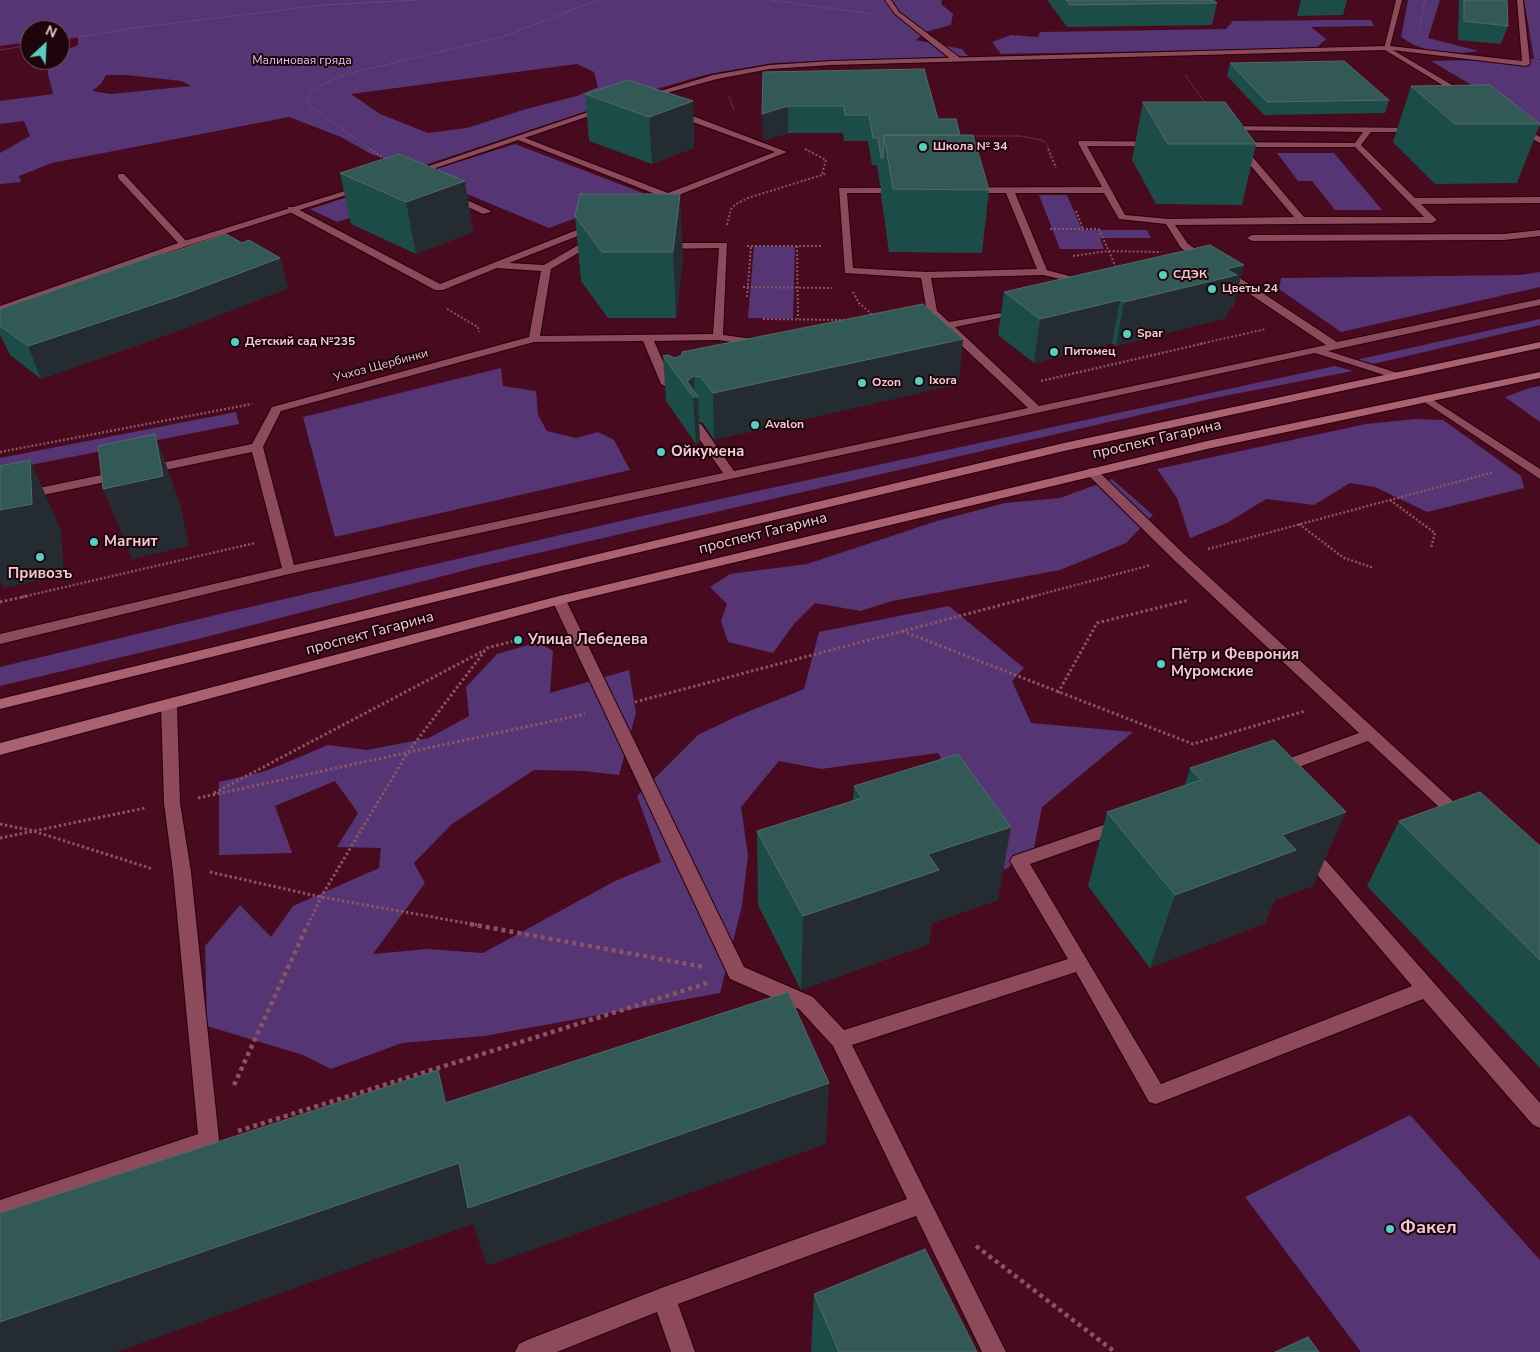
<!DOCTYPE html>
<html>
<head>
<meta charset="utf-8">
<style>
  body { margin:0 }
  #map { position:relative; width:1540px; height:1352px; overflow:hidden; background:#470a1e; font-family:"Nunito Sans",sans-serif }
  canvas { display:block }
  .north { position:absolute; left:20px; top:20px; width:50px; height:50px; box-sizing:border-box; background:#1e050b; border:1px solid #73545a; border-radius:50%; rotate:25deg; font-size:14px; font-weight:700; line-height:20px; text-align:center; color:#f2cad1 }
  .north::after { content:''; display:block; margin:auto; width:18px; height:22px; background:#57cec2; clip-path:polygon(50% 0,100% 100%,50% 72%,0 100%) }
</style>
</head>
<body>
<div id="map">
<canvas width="1540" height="1352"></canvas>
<div class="north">N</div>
</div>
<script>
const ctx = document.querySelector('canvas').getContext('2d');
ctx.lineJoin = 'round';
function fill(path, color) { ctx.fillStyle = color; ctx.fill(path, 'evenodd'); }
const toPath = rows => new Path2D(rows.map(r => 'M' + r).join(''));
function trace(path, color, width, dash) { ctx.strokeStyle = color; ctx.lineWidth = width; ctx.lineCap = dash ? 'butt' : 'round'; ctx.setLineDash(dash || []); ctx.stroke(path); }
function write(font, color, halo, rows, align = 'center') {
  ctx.font = font + ' "Nunito Sans",sans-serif'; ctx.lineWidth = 4; ctx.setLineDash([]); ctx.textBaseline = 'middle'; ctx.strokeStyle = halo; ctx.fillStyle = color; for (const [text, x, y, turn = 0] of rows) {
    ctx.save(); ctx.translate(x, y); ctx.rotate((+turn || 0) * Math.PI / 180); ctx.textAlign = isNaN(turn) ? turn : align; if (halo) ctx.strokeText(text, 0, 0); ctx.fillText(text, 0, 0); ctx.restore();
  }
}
const green = toPath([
  [0,0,942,0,941,4,953,14,951,25,925,32,916,40,962,49,968,56,773,63,709,74,638,94,416,168,371,154,341,137,289,117,52,163,19,176,21,182,0,184,0,153,30,136,24,121,0,124,0,101,53,94,48,74,49,60,60,60,60,53,78,45,78,37,60,39,60,30,30,30,30,42,0,46],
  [577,64,594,72,598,87,577,96,526,109,467,128,428,133,380,114,351,94],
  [106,75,126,75,182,81,191,86,111,94,92,91,101,84],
  [1408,0,1440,0,1428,38,1479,51,1462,53,1431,51,1412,44,1401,37],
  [1524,0,1540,0,1540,59,1538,59,1540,60,1540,126,1431,61,1534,59],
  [1337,20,1371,20,1374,26,1311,27,1326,39,1316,48,1001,54,992,42,1011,35,1038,37,1040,32,1226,29,1233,21],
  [515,144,643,193,549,228,450,187,337,222,310,209],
  [1277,153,1334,153,1382,210,1335,210,1312,181,1298,181],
  [1039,195,1067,195,1082,230,1147,230,1151,238,1100,238,1104,249,1060,249],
  [754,246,795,247,793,319,748,318],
  [1540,272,1540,287,1341,332,1279,289,1281,278,1520,275],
  [1540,319,1540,325,1373,364,1356,360],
  [1335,366,1353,371,1214,398,746,505,482,566,202,638,0,686,0,667,224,613,651,514],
  [501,368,503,386,536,391,538,415,547,431,576,438,598,432,614,440,630,470,335,537,303,417],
  [1540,386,1540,422,1505,397,1530,388],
  [236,412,239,424,0,471,0,458],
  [1416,419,1443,420,1521,476,1524,488,1427,512,1375,487,1350,483,1314,505,1266,499,1227,523,1190,538,1177,498,1157,469,1366,424],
  [1112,479,1153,515,1126,543,1060,570,892,601,860,611,815,603,794,624,773,653,728,642,721,621,727,604,710,587,730,574,807,564,937,521,1005,503,1060,498],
  [949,606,1024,668,1012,681,1031,723,1133,732,1042,807,1034,848,1005,870,938,753,821,769,779,761,741,807,748,855,742,906,720,993,484,1036,402,1043,331,1069,303,1055,207,1026,205,946,240,905,271,937,293,906,379,868,381,848,337,847,358,813,335,781,275,806,292,853,219,855,219,782,266,771,328,745,367,750,429,738,469,716,466,687,497,654,538,642,553,651,550,693,629,670,636,713,619,775,584,771,534,770,452,824,414,863,425,883,373,954,427,949,483,953,615,881,661,862,637,796,698,735,735,717,804,689,819,632],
  [1410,1115,1540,1260,1540,1352,1361,1352,1245,1197]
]);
const pathFar4 = toPath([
  [771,0,871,14],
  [1419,30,1425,0],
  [60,40,134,28,323,5,420,0],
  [0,50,30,45],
  [1185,75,1206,104],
  [729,96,734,111],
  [970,136,1020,136,1041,140,1046,143,1049,150],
  [805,149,808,150],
  [372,150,312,108,307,101,309,94,327,82,347,74,502,37,598,0]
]);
const pathFar3 = toPath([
  [370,149,386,160],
  [805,149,826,160,822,174],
  [1048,149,1056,168],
  [1076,211,1083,229],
  [727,225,731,209,736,204,748,198,825,174],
  [1050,229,1099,229],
  [1099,229,1117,270],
  [747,246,823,246],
  [797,246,798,319],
  [1073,256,1108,251,1161,252],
  [743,287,832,288],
  [853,292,859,303,875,317],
  [747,297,751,246],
  [447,309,478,327,479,332],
  [763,319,847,320],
  [1200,344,1266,329]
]);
const pathFar2 = toPath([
  [1041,381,1205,343],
  [0,452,252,404],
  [1390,500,1435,533,1431,548],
  [1299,524,1344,558,1374,568],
  [1208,549,1494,472],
  [22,597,255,543],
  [1031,597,1151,565]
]);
const pathFar1 = toPath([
  [0,602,27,596],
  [902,631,1193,744,1305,711],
  [1058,693,1097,623,1189,600],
  [635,702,1035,596],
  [214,793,485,650],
  [198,798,585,714],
  [0,824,30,830,153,869],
  [0,838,145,808],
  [210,872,321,897,477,925],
  [308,925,321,897,408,752,487,648,518,640]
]);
const path = toPath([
  [470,924,704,967],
  [234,1085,308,924],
  [238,1131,711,982],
  [976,1246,1115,1352]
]);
const service = toPath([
  [885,0,891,0,899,12,959,57,959,61,953,61,895,14,885,0],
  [1396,0,1402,0,1390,46,1522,61,1517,0,1523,0,1530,64,1526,66,1384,49,1396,0],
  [671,110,677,110,787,152,656,204,652,201,660,196,513,138,520,136,668,193,775,152,671,114,671,110],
  [1226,126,1416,128,1420,130,1419,132,1371,132,1361,145,1415,198,1540,197,1540,203,1421,204,1437,220,1432,223,1175,225,1188,244,1337,342,1540,299,1540,305,1328,351,1401,374,1403,376,1397,379,1315,353,289,574,0,644,0,634,282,568,252,452,146,474,142,473,140,470,142,467,252,444,272,407,529,337,541,271,497,268,443,290,435,290,288,211,288,207,294,207,440,284,592,224,598,224,598,228,509,263,544,265,580,244,596,243,601,246,596,249,585,249,551,269,540,336,713,334,719,248,662,249,657,246,662,243,727,243,723,335,761,340,766,343,761,346,718,340,654,341,673,384,667,387,661,384,643,341,534,342,281,411,263,447,294,565,723,473,691,427,697,423,701,424,734,471,1028,408,945,330,923,332,923,328,939,324,927,312,921,278,845,273,839,188,1102,187,1078,143,1079,141,1355,143,1363,132,1223,130,1223,126,1226,126],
  [1087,146,1235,147,1294,217,1169,219,1125,215,1087,146],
  [1244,147,1355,147,1424,217,1304,217,1244,147],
  [847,193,1006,193,1037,269,926,272,853,268,847,193],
  [1015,193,1104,193,1119,219,1166,224,1181,248,1326,345,1039,406,955,327,1024,313,1024,309,949,322,937,311,931,278,1043,275,1091,286,1091,282,1047,270,1015,193],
  [118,174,124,174,187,242,187,246,181,246,118,178,118,174],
  [451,193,489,210,491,212,483,214,448,198,447,196,451,193],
  [1540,230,1540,236,1504,240,1252,241,1247,238,1252,235,1504,234,1540,230],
  [1092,468,1096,469,1184,554,1466,813,1468,817,1466,821,1460,823,1454,821,1368,741,1283,773,1271,773,1269,769,1271,765,1359,733,1174,560,1088,475,1086,472,1088,469,1092,468],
  [121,471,127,475,125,478,0,504,0,496,121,471],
  [559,596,566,600,744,967,813,997,844,1030,1068,959,1010,861,1013,856,1121,819,1127,820,1129,825,1127,830,1030,864,1161,1084,1412,986,1302,857,1299,852,1302,847,1308,845,1314,847,1540,1103,1540,1128,1533,1125,1423,999,1156,1104,1149,1102,1076,972,852,1045,1006,1352,982,1352,916,1216,678,1304,695,1352,671,1352,657,1312,557,1352,515,1352,519,1344,527,1340,664,1287,907,1199,833,1046,799,1009,730,979,552,600,559,596],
  [169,700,174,701,177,705,180,803,191,872,219,1140,216,1147,209,1150,0,1222,0,1200,198,1134,173,872,164,803,161,705,164,701,169,700]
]);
const minor = toPath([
  [1386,46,1469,95,1462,97,1385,50,831,65,770,69,717,79,645,99,641,97,713,75,770,65,831,61,1386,46],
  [603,107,610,109,415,175,408,173,603,107],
  [1516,126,1522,126,1540,137,1540,143,1516,130,1516,126],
  [361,186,368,188,187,246,0,312,0,306,181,242,361,186],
  [1427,396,1540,469,1540,479,1423,401,1423,397,1427,396]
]);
const primary = toPath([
  [1540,342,1540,348,1064,451,548,574,0,709,0,699,548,566,1064,443,1540,342],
  [1540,372,1540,378,1207,449,561,604,0,755,0,743,559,596,1207,441,1540,372]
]);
const wall = toPath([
  [1047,0,1215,0,1215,1,1217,3,1212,25,1067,27],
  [1301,0,1347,0,1343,15,1297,16],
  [1459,0,1507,0,1508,26,1501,44,1458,40],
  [1230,63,1389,100,1385,113,1264,115,1227,76],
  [763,72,938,119,960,135,989,190,982,253,889,252,881,195,881,186,880,186,877,165,872,165,868,141,844,141,843,133,788,133,763,141],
  [1411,86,1540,124,1517,183,1435,184,1393,142],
  [585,94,693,101,694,148,652,164,589,141],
  [1143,102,1256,144,1242,205,1156,204,1132,160],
  [340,173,465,181,473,232,416,254,351,224],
  [580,194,683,257,676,318,608,318,581,281,575,216],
  [242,243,280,258,288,288,186,328,41,379,10,355,0,335,0,309,164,255],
  [1244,265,1233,307,1229,309,1226,318,1116,346,1112,343,1034,363,998,335,1004,292],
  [963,339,958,384,714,440,703,423,699,422,700,443,696,444,666,401,663,356,675,358],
  [1190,768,1313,886,1275,900,1265,923,1150,968,1088,886,1107,812,1185,785],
  [854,786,998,900,932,923,929,944,801,990,758,905,757,831,853,801],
  [1399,821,1540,846,1540,1068,1367,886],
  [814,1294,977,1352,812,1352,811,1349]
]);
const shadedWall = toPath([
  [693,101,694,148,652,164,649,117],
  [788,106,788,133,763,141,762,114],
  [465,181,473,232,416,254,406,202],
  [680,194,683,257,676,318,673,252],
  [280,258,288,288,186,328,41,379,28,346],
  [1244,265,1233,307,1229,309,1226,318,1116,346,1124,302,1226,269],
  [1120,300,1112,343,1034,363,1040,319],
  [963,339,958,384,714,440,713,393],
  [694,376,695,397,698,397,700,443,696,444,693,397,687,381],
  [155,434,180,503,189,546,132,559,103,489],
  [30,460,61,530,64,575,4,588,0,581,0,510],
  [1346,812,1313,886,1275,900,1265,923,1150,968,1175,895,1282,835],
  [1011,827,998,900,932,923,929,944,801,990,803,916,928,854],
  [438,1070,457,1132,445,1103],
  [829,1083,826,1144,487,1266,473,1224,117,1352,0,1352,0,1322,459,1163]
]);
const building = toPath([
  [1066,0,1213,0,1217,3,1070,5,1066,0],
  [1464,0,1507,0,1508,26,1464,21,1464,0],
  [1344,61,1389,100,1267,102,1230,63,1344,61],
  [924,69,938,119,956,119,960,135,884,135,883,158,881,158,878,138,873,138,869,115,845,115,844,106,788,106,762,114,763,72,924,69],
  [628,80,693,101,649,117,585,94,628,80],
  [1490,85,1540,124,1455,124,1411,86,1490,85],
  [1143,102,1225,102,1256,144,1168,144,1143,102],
  [884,135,973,135,989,190,893,189,884,135],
  [399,154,465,181,406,202,340,173,399,154],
  [580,194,680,194,673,252,602,252,575,216,580,194],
  [226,234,242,243,249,240,280,258,176,297,28,346,0,326,0,321,2,321,0,319,0,309,162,253,164,255,226,234],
  [1210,245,1244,265,1226,269,1237,275,1124,302,1120,300,1040,319,1004,292,1210,245],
  [923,304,963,339,713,393,701,377,694,376,687,381,698,397,693,397,663,356,668,355,675,358,682,355,682,352,923,304],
  [155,434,163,476,103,489,98,446,155,434],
  [30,460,32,504,0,510,0,466,30,460],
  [1274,740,1346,812,1282,835,1296,850,1175,895,1107,812,1201,780,1190,768,1274,740],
  [958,754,1011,827,928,854,939,870,803,916,757,831,862,798,854,786,958,754],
  [1480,792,1540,846,1540,960,1399,821,1480,792],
  [788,992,829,1083,468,1208,459,1163,0,1322,0,1213,438,1070,445,1103,788,992],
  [925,1249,977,1352,839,1352,814,1294,925,1249],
  [1308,1337,1319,1352,1275,1352,1308,1337]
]);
const markers = [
  [923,147,5,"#57cec2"],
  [1163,275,5,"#57cec2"],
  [1212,289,5,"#57cec2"],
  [1127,334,5,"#57cec2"],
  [235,342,5,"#57cec2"],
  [1054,352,5,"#57cec2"],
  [919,381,5,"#57cec2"],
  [862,383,5,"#57cec2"],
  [755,425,5,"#57cec2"],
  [661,452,5,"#57cec2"],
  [94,542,5,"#57cec2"],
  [40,557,5,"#57cec2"],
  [518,640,5,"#57cec2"],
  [1161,664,5,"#57cec2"],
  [1390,1229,5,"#57cec2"]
];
const farParknames = [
  ["Малиновая гряда",302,61]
];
const farPoinames = [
  ["Школа № 34",933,147],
  ["СДЭК",1173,275],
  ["Цветы 24",1222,289],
  ["Spar",1137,334],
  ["Детский сад №235",245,342],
  ["Питомец",1064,352],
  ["Ixora",929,381],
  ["Ozon",872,383],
  ["Avalon",765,425]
];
const farStreetnames = [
  ["Учхоз Щербинки",381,366,-15]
];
const streetNames = [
  ["проспект Гагарина",1157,440,-13],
  ["проспект Гагарина",763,534,-14],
  ["проспект Гагарина",370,634,-15]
];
const poiNames = [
  ["Ойкумена",671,452],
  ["Магнит",104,542],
  ["Привозъ",40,574,"center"],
  ["Улица Лебедева",528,640],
  ["Пётр и Феврония",1171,655],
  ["Муромские",1171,672]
];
const nearPoinames = [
  ["Факел",1400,1229]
];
fill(green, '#553573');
trace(service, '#25000a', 2);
trace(minor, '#25000a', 2);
trace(primary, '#25000a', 2);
trace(pathFar4, '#895463', 1, [1, 1]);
trace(pathFar3, '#895463', 2, [2, 2]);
trace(pathFar2, '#895463', 2.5, [2, 2]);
trace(pathFar1, '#895463', 3, [2.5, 2.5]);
trace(path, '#895463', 4.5, [4, 4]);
fill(service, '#8d4a5a');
fill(minor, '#8d4a5a');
fill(primary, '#aa6171');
fill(wall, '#1c4c47');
fill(shadedWall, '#242c31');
fill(building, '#335956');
trace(building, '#516b69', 1);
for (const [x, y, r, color] of markers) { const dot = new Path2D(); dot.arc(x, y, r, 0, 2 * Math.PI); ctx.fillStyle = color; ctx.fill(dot); trace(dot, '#1e050b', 2); }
write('12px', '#deccf3', '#1e050b', farParknames);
write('bold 12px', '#f2cad1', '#1e050b', farPoinames, 'left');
write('12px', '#f2cad1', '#1e050b', farStreetnames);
write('15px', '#f2cad1', '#1e050b', streetNames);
write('bold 15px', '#f2cad1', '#1e050b', poiNames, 'left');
write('bold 18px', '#f2cad1', '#1e050b', nearPoinames, 'left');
</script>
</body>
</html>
